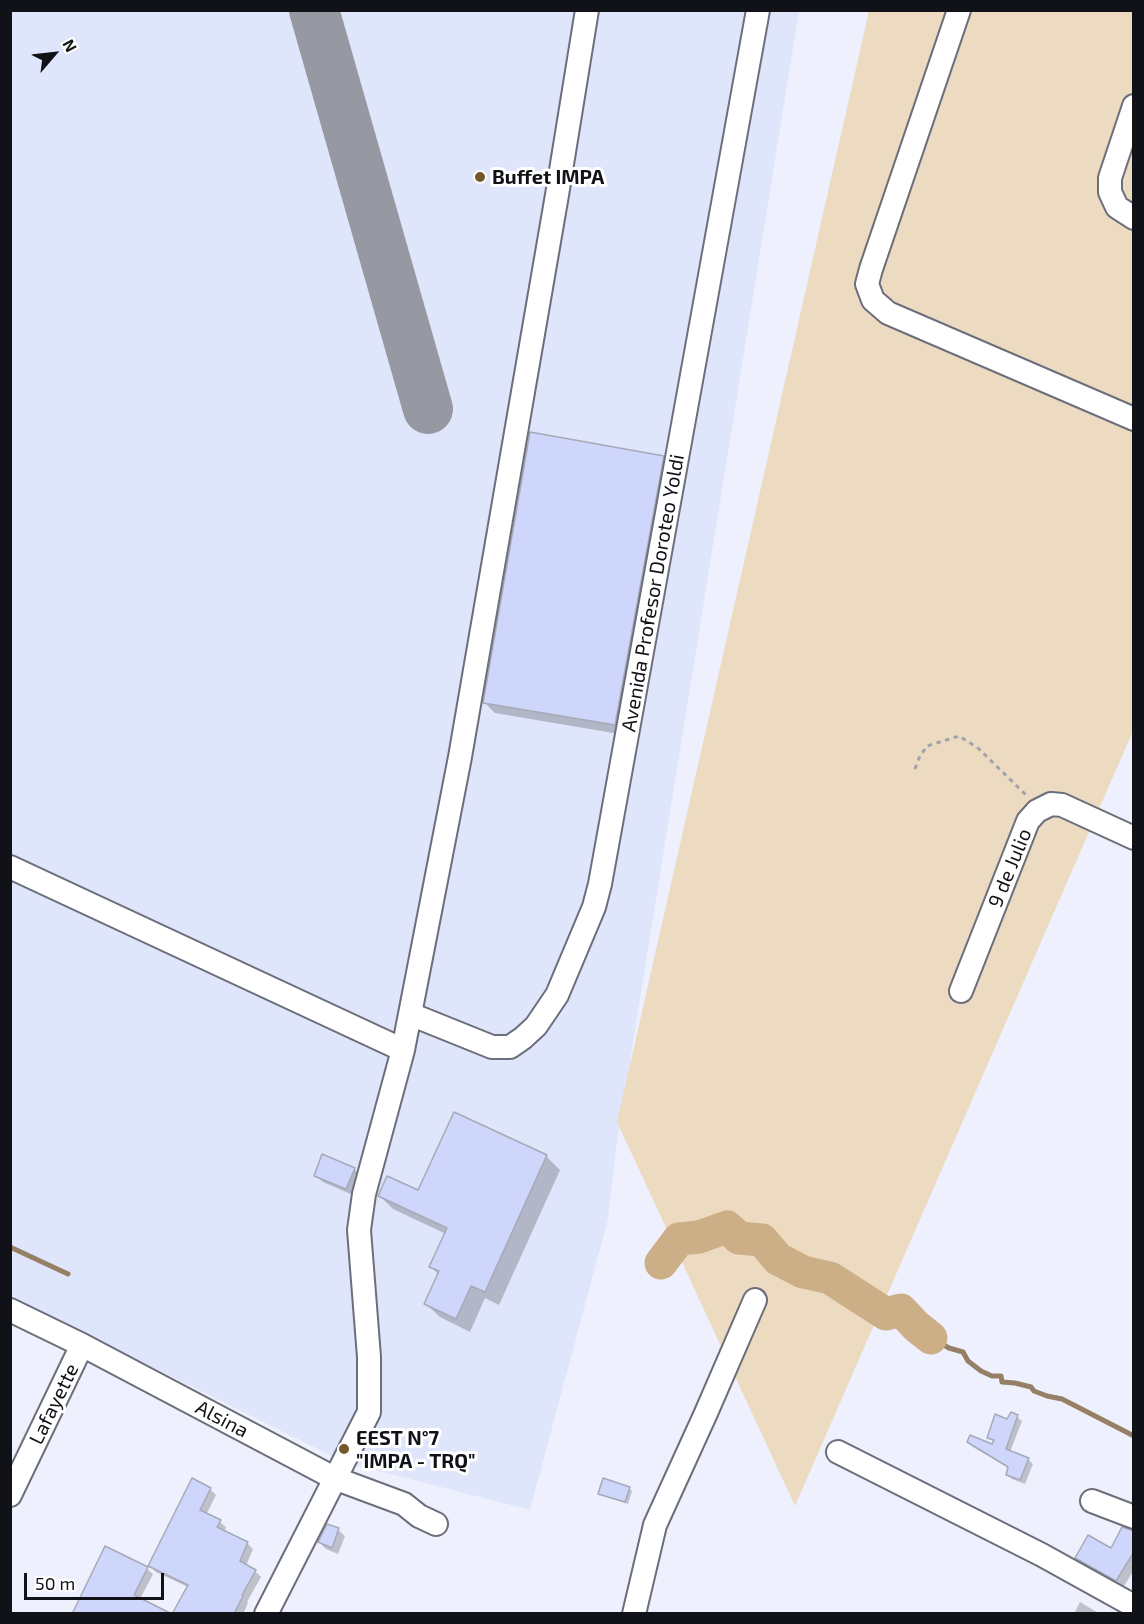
<!DOCTYPE html>
<html>
<head>
<meta charset="utf-8">
<style>
  body { margin:0 }
  #map { position:relative; width:1144px; height:1624px; overflow:hidden; background:#eef1fd; font-family:"Exo 2",sans-serif }
  canvas { display:block }
  .frame { position:absolute; inset:0; border:12px solid #111217; pointer-events:none }
  .north { position:absolute; left:24px; top:24px; width:60px; height:60px; -webkit-text-stroke:4px #fff; paint-order:stroke; rotate:62deg; font-size:16px; font-weight:700; line-height:24px; text-align:center; color:#111217 }
  .north::after { content:''; display:block; margin:auto; width:21px; height:27px; background:#111217; clip-path:polygon(50% 0,100% 100%,50% 72%,0 100%) }
  .scale { position:absolute; left:24px; top:1573px; width:140px; height:27px; box-sizing:border-box; border:3px solid #111217; border-top:0; padding-left:8px; font-size:18px; line-height:21px; white-space:nowrap; color:#111217; -webkit-text-stroke:4px #fff; paint-order:stroke }
</style>
</head>
<body>
<div id="map">
<canvas width="1144" height="1624"></canvas>
<div class="frame"></div>
<div class="north">N</div>
<div class="scale">50 m</div>
</div>
<script>
const ctx = document.querySelector('canvas').getContext('2d');
ctx.lineJoin = 'round';
function fill(path, color) { ctx.fillStyle = color; ctx.fill(path, 'evenodd'); }
const toPath = rows => new Path2D(rows.map(r => 'M' + r).join(''));
function trace(path, color, width, dash) { ctx.strokeStyle = color; ctx.lineWidth = width; ctx.lineCap = dash ? 'butt' : 'round'; ctx.setLineDash(dash || []); ctx.stroke(path); }
function write(font, color, halo, rows, align = 'center') {
  ctx.font = font + ' "Exo 2",sans-serif'; ctx.lineWidth = 6; ctx.setLineDash([]); ctx.textBaseline = 'middle'; ctx.strokeStyle = halo; ctx.fillStyle = color; for (const [text, x, y, turn = 0] of rows) {
    ctx.save(); ctx.translate(x, y); ctx.rotate((+turn || 0) * Math.PI / 180); ctx.textAlign = isNaN(turn) ? turn : align; if (halo) ctx.strokeText(text, 0, 0); ctx.fillText(text, 0, 0); ctx.restore();
  }
}
const built = toPath([
  [10,11,799,11,617,1142,608,1219,530,1510,344,1462,11,1297]
]);
const green = toPath([
  [869,11,1133,11,1133,731,795,1506,617,1122]
]);
const shadow = toPath([
  [663,458,673,468,625,735,495,713,485,703],
  [546,1156,560,1170,499,1305,485,1298,470,1332,440,1317,426,1304,439,1275,431,1267,446,1234,393,1209,380,1196,419,1192],
  [354,1169,361,1176,353,1195,323,1182,316,1176],
  [1017,1417,1022,1421,1010,1452,1028,1459,1033,1464,1025,1484,1012,1479,1007,1474,1010,1468,973,1447,969,1442,993,1446,995,1443,988,1437,1008,1421],
  [193,1480,210,1489,216,1495,206,1515,220,1522,226,1527,224,1532,247,1543,253,1549,246,1566,255,1571,261,1577,247,1602,248,1603,243,1614,174,1614,188,1587,156,1572,150,1566],
  [629,1488,632,1491,628,1504,603,1496,600,1493],
  [338,1530,345,1536,338,1554,326,1549,319,1542],
  [1134,1534,1134,1570,1124,1586,1083,1564,1077,1557,1111,1550],
  [147,1569,153,1574,140,1599,74,1614],
  [1080,1602,1100,1614,1074,1614]
]);
const stream = toPath([
  [10,1247,68,1274],
  [931,1338,949,1348,963,1352,968,1361,981,1371,992,1376,1001,1376,1002,1382,1015,1383,1031,1387,1034,1391,1047,1396,1062,1399,1134,1436]
]);
const river = toPath([
  [661,1263,679,1239,699,1237,727,1227,739,1238,762,1240,778,1259,803,1272,830,1278,886,1314,901,1310,916,1326,931,1338]
]);
const taxiway = toPath([
  [314,10,428,409]
]);
const building = toPath([
  [530,432,664,456,615,725,483,703,530,432],
  [454,1112,547,1155,485,1292,471,1286,456,1319,424,1304,439,1271,429,1267,447,1228,378,1196,387,1176,418,1190,454,1112],
  [322,1154,355,1168,346,1189,314,1176,322,1154],
  [1011,1412,1018,1415,1006,1449,1029,1458,1020,1480,1006,1475,1008,1467,967,1442,970,1435,992,1444,994,1440,987,1438,995,1414,1007,1419,1011,1412],
  [192,1478,211,1488,200,1510,221,1520,217,1527,248,1542,240,1561,256,1570,242,1595,243,1596,234,1614,172,1614,188,1585,148,1566,192,1478],
  [603,1478,630,1487,625,1502,598,1494,603,1478],
  [327,1524,339,1528,332,1548,318,1542,327,1524],
  [1122,1527,1134,1531,1134,1552,1116,1581,1075,1558,1088,1535,1111,1548,1122,1527],
  [105,1546,148,1567,134,1595,172,1614,72,1614,105,1546]
]);
const path = toPath([
  [915,769,919,758,927,746,959,736,978,748,1026,795]
]);
const minor = toPath([
  [959,10,871,269,867,284,873,300,888,313,1134,419],
  [1134,106,1110,178,1110,192,1117,207,1134,218],
  [10,867,403,1050],
  [961,991,1028,821,1037,811,1051,804,1062,805,1134,838],
  [410,1014,492,1047,510,1047,523,1038,536,1026,557,995,594,907,600,884,758,10],
  [10,1310,82,1345,334,1478,404,1504,419,1516,436,1524],
  [838,1452,1042,1555,1134,1606],
  [10,1495,82,1345],
  [1092,1501,1134,1517],
  [266,1614,369,1412,369,1357,359,1230,364,1194,403,1050,460,757,557,195,587,10],
  [634,1614,655,1525,706,1413,755,1300]
]);
const markers = [
  [480,177,6,"#76572c"],
  [344,1449,6,"#76572c"]
];
const poiNames = [
  ["Buffet IMPA",492,177],
  ["EEST N°7",356,1438],
  ["\"IMPA - TRQ\"",356,1461]
];
const streetNames = [
  ["Avenida Profesor Doroteo Yoldi",653,593,-80],
  ["9 de Julio",1010,868,-68],
  ["Lafayette",54,1404,-64],
  ["Alsina",222,1419,28]
];
fill(built, '#dfe5fa');
fill(green, '#ecdac1');
fill(shadow, '#0003');
trace(stream, '#958065', 5);
trace(river, '#cdaf87', 33);
trace(taxiway, '#9799a2', 50);
fill(building, '#ced7fb');
trace(building, '#a6a9b7', 1.5);
trace(minor, '#6c6f7b', 26);
trace(path, '#a1a3ad', 3, [4.5, 4.5]);
trace(minor, '#fff', 22);
for (const [x, y, r, color] of markers) { const dot = new Path2D(); dot.arc(x, y, r, 0, 2 * Math.PI); ctx.fillStyle = color; ctx.fill(dot); trace(dot, '#fff', 2); }
write('bold 20px', '#111217', '#fff', poiNames, 'left');
write('20px', '#111217', '#fff', streetNames);
</script>
</body>
</html>
